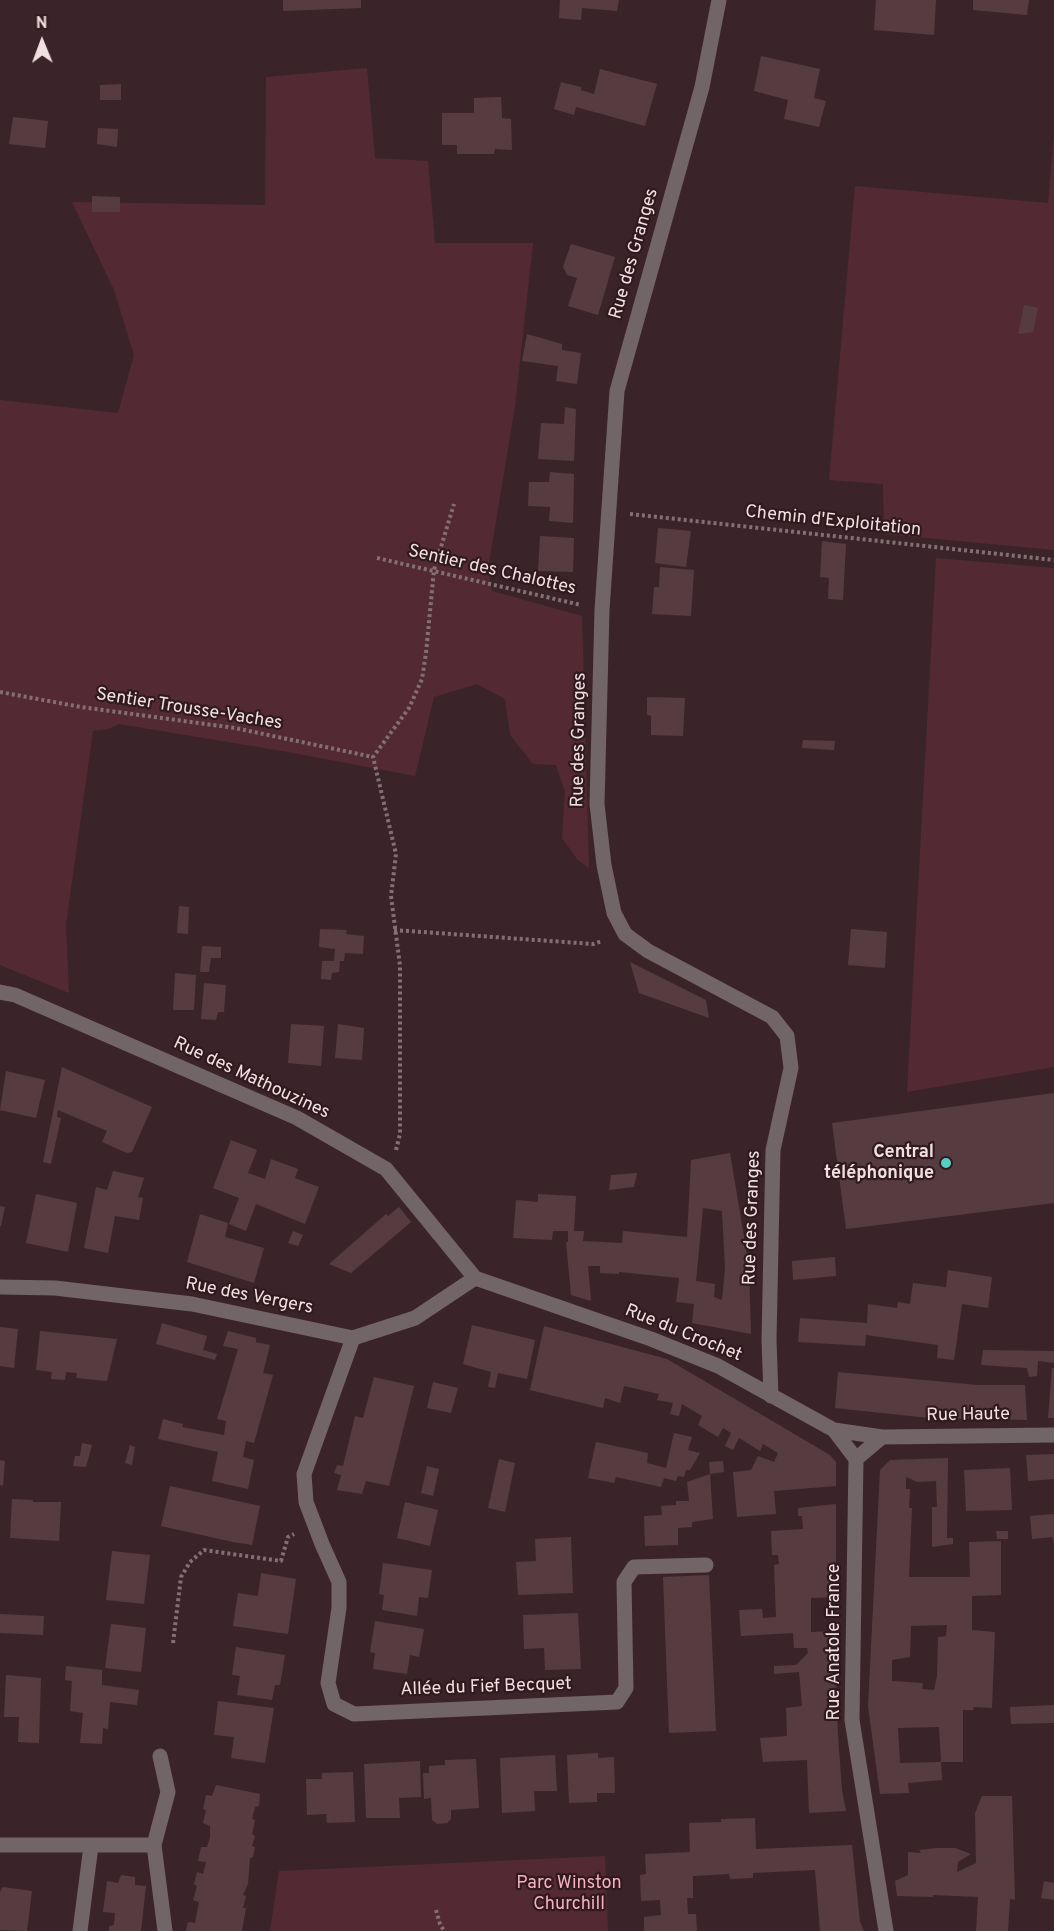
<!DOCTYPE html>
<html>
<head>
<meta charset="utf-8">
<style>
  body { margin:0 }
  #map { position:relative; width:1054px; height:1931px; overflow:hidden; background:#3b2429; font-family:Overpass,sans-serif }
  canvas { display:block }
  .north { position:absolute; left:12px; top:12px; width:60px; height:60px; -webkit-text-stroke:4px #311a1f; paint-order:stroke; rotate:359deg; font-size:16px; font-weight:700; line-height:24px; text-align:center; color:#f0e0e2 }
  .north::after { content:''; display:block; margin:auto; width:21px; height:27px; background:#f0e0e2; clip-path:polygon(50% 0,100% 100%,50% 72%,0 100%) }
</style>
</head>
<body>
<div id="map">
<canvas width="1054" height="1931"></canvas>
<div class="north">N</div>
</div>
<script>
const ctx = document.querySelector('canvas').getContext('2d');
ctx.lineJoin = 'round';
function fill(path, color) { ctx.fillStyle = color; ctx.fill(path, 'evenodd'); }
const toPath = rows => new Path2D(rows.map(r => 'M' + r).join(''));
function trace(path, color, width, dash) { ctx.strokeStyle = color; ctx.lineWidth = width; ctx.lineCap = dash ? 'butt' : 'round'; ctx.setLineDash(dash || []); ctx.stroke(path); }
function write(font, color, halo, rows, align = 'center') {
  ctx.font = font + ' Overpass,sans-serif'; ctx.lineWidth = 4.5; ctx.setLineDash([]); ctx.textBaseline = 'middle'; ctx.strokeStyle = halo; ctx.fillStyle = color; for (const [text, x, y, turn = 0] of rows) {
    ctx.save(); ctx.translate(x, y); ctx.rotate((+turn || 0) * Math.PI / 180); ctx.textAlign = isNaN(turn) ? turn : align; if (halo) ctx.strokeText(text, 0, 0); ctx.fillText(text, 0, 0); ctx.restore();
  }
}
const green = toPath([
  [367,68,375,158,428,161,435,243,533,243,515,406,488,570,492,591,582,616,589,868,577,859,562,838,565,792,556,765,533,764,510,735,505,699,477,684,434,697,415,776,288,752,119,724,108,729,93,731,66,924,69,993,0,965,0,400,118,413,134,355,114,290,72,202,265,205,266,77],
  [1054,134,1054,550,884,534,883,484,829,480,855,186,1048,203],
  [936,558,1054,568,1054,1067,907,1092],
  [605,1856,608,1931,270,1931,279,1871]
]);
const building = toPath([
  [283,0,361,0,361,8,283,11],
  [560,0,619,0,617,11,582,8,581,20,559,18],
  [876,0,936,0,934,35,874,30],
  [973,0,1029,0,1027,15,973,10],
  [761,56,820,69,814,98,826,101,819,127,784,119,788,100,754,91],
  [600,69,657,84,645,126,576,107,574,115,554,109,561,82,581,87,581,90,594,94],
  [121,84,121,100,100,100,100,85],
  [501,97,502,118,511,119,512,150,495,149,494,154,457,154,457,145,442,145,442,113,474,113,474,98],
  [13,117,48,121,45,148,9,144],
  [98,128,118,129,117,147,97,144],
  [92,196,120,197,120,212,92,212],
  [571,244,615,257,598,315,568,306,577,278,567,275,563,267],
  [1024,305,1038,308,1033,332,1018,334],
  [527,334,562,344,562,350,581,353,577,384,556,381,558,366,522,361],
  [565,407,576,409,574,461,538,459,541,423,564,424],
  [550,472,574,474,573,523,549,521,550,507,528,506,529,482,549,482],
  [658,528,691,531,686,567,655,563],
  [540,536,574,538,573,572,538,571],
  [822,541,846,544,843,600,828,599,829,578,820,577],
  [660,567,694,570,691,616,652,614,654,587,659,587],
  [647,697,685,698,683,736,651,735,651,716,647,715],
  [803,740,835,741,834,750,802,748],
  [179,906,189,907,188,934,177,933],
  [320,929,347,930,346,934,364,936,363,954,345,953,344,961,340,961,339,972,332,973,331,980,321,979,322,961,334,961,335,949,319,947],
  [851,929,887,932,885,968,848,965],
  [202,946,221,947,221,958,211,958,209,972,200,972],
  [630,962,706,1000,709,1018,639,993],
  [175,973,196,975,194,1010,173,1010],
  [204,983,226,985,224,1012,218,1012,216,1020,201,1019],
  [291,1024,324,1026,321,1066,288,1063],
  [338,1024,364,1028,362,1060,335,1058],
  [62,1067,152,1107,132,1152,127,1153,102,1142,107,1131,58,1110,57,1117,61,1118,51,1164,43,1162],
  [6,1071,45,1080,36,1118,0,1110],
  [1054,1093,1054,1203,846,1229,832,1123],
  [231,1140,257,1150,248,1173,265,1179,271,1159,298,1169,295,1178,319,1187,305,1224,256,1204,246,1231,229,1224,239,1198,213,1188],
  [730,1153,749,1267,751,1334,692,1323,694,1304,676,1302,679,1278,619,1272,619,1274,600,1273,600,1266,588,1266,591,1301,571,1295,566,1242,568,1242,568,1231,553,1231,552,1240,513,1238,516,1200,538,1202,538,1194,576,1196,574,1231,584,1231,583,1241,622,1243,623,1231,687,1237,691,1160],
  [703,1208,722,1211,725,1268,722,1300,714,1297,715,1284,696,1281],
  [113,1171,144,1178,138,1197,143,1198,139,1220,115,1216,108,1253,84,1248,96,1187,107,1190],
  [637,1173,634,1187,609,1190,611,1175],
  [36,1194,77,1203,68,1252,26,1243],
  [0,1206,5,1207,1,1226,0,1226],
  [399,1207,411,1222,351,1273,329,1264,386,1214,388,1216],
  [200,1214,228,1223,225,1237,264,1248,254,1283,187,1262],
  [293,1231,303,1235,298,1246,288,1243],
  [835,1257,836,1276,793,1280,792,1261],
  [948,1270,992,1277,988,1308,962,1304,954,1360,937,1358,938,1345,866,1335,865,1346,798,1342,800,1318,867,1323,868,1304,897,1308,898,1302,910,1304,913,1283,946,1287],
  [162,1323,207,1336,203,1350,217,1354,215,1360,156,1344],
  [472,1325,535,1340,527,1379,498,1373,495,1388,488,1387,491,1372,463,1364],
  [544,1326,667,1359,830,1455,836,1462,836,1486,774,1491,776,1514,737,1517,733,1472,751,1470,758,1456,774,1462,778,1453,763,1444,760,1451,739,1438,733,1450,725,1446,731,1433,723,1428,718,1437,698,1425,702,1416,682,1404,679,1416,670,1414,673,1403,657,1400,659,1394,624,1386,620,1403,605,1398,603,1408,530,1390],
  [0,1327,18,1329,14,1368,0,1366],
  [40,1331,117,1339,107,1381,76,1378,77,1373,66,1372,65,1380,51,1379,52,1372,36,1370],
  [228,1331,256,1338,256,1342,270,1345,263,1373,273,1375,254,1443,246,1441,243,1457,254,1460,248,1489,212,1481,218,1452,158,1439,163,1419,183,1424,182,1427,224,1435,226,1421,217,1419,238,1349,223,1346],
  [983,1350,1054,1351,1054,1363,1038,1361,1037,1376,1029,1377,1027,1368,981,1365],
  [1052,1368,1054,1368,1054,1418,1048,1418],
  [838,1372,978,1385,1025,1385,1027,1420,929,1418,835,1408],
  [374,1377,414,1386,389,1486,366,1481,362,1494,337,1490,341,1475,334,1473,337,1465,343,1466,355,1416,363,1418],
  [433,1382,458,1388,451,1413,427,1408],
  [674,1433,692,1437,688,1450,700,1453,690,1470,686,1470,684,1477,678,1476,676,1481,664,1478,661,1487,616,1477,614,1483,588,1478,596,1442,648,1453,647,1463,666,1468],
  [82,1443,92,1445,86,1467,73,1466,75,1456,80,1456],
  [130,1445,135,1447,132,1465,125,1463],
  [1054,1454,1054,1479,1028,1481,1026,1455],
  [948,1458,947,1538,953,1538,953,1544,932,1547,932,1507,937,1507,936,1481,917,1482,906,1477,906,1489,910,1489,909,1508,912,1508,909,1577,970,1577,969,1542,1001,1541,1001,1595,972,1596,972,1630,995,1632,992,1708,974,1707,973,1710,963,1710,963,1762,941,1762,939,1727,898,1728,900,1763,941,1762,942,1780,908,1783,909,1793,880,1794,868,1706,880,1470,890,1460],
  [947,1625,946,1636,938,1637,937,1676,934,1690,922,1689,923,1683,892,1681,892,1660,910,1657,911,1626],
  [499,1459,515,1463,505,1512,488,1508],
  [0,1460,5,1461,3,1486,0,1485],
  [723,1461,724,1472,710,1474,709,1462],
  [427,1466,439,1469,433,1496,421,1493],
  [1010,1468,1012,1510,966,1511,964,1470],
  [710,1474,713,1519,692,1522,692,1527,678,1528,678,1545,645,1546,644,1516,662,1515,661,1506,676,1505,676,1501,689,1501,687,1482],
  [170,1486,260,1506,252,1545,233,1542,161,1526],
  [12,1499,33,1500,33,1502,61,1502,59,1541,10,1538],
  [405,1502,438,1510,430,1546,397,1538],
  [836,1504,836,1597,811,1598,811,1632,836,1631,835,1668,838,1736,842,1790,846,1811,809,1813,807,1760,763,1762,760,1738,787,1736,786,1708,802,1706,799,1672,774,1674,774,1666,796,1665,808,1653,807,1648,794,1648,793,1633,741,1636,739,1610,762,1609,763,1618,776,1617,774,1565,779,1564,778,1555,772,1555,771,1531,803,1529,802,1516,798,1516,798,1508],
  [1054,1514,1054,1544,1052,1537,1032,1539,1030,1516],
  [996,1531,1008,1531,1008,1539,997,1539],
  [571,1537,573,1593,518,1595,516,1562,536,1561,535,1539],
  [112,1551,150,1555,144,1604,106,1600],
  [383,1563,432,1570,428,1598,419,1597,417,1616,382,1610,384,1595,379,1594],
  [261,1573,296,1579,288,1634,233,1626,238,1593,258,1596],
  [709,1575,716,1731,669,1733,663,1577],
  [578,1613,581,1669,545,1670,544,1648,524,1649,523,1615],
  [0,1614,44,1616,43,1635,0,1633],
  [375,1621,424,1629,419,1657,410,1655,407,1674,373,1669,375,1653,370,1652],
  [111,1624,146,1628,141,1672,105,1668],
  [236,1647,285,1655,280,1685,275,1685,272,1700,237,1695,240,1676,232,1675],
  [66,1666,102,1670,102,1685,139,1690,137,1705,110,1702,108,1729,103,1728,102,1744,80,1743,83,1713,70,1711,72,1681,65,1680],
  [6,1675,41,1678,39,1743,18,1742,19,1717,4,1717],
  [218,1701,274,1708,265,1763,231,1758,234,1737,214,1735],
  [1054,1705,1054,1723,1011,1724,1010,1707],
  [598,1753,598,1758,614,1757,615,1793,597,1793,597,1802,569,1803,567,1755],
  [555,1755,557,1791,534,1791,535,1811,502,1813,500,1758],
  [476,1759,479,1808,451,1810,451,1819,447,1823,437,1824,432,1820,431,1798,424,1799,423,1773,429,1773,429,1766,445,1765,445,1760],
  [420,1761,421,1797,399,1798,400,1818,366,1818,364,1764],
  [353,1772,355,1822,327,1823,326,1814,307,1815,306,1779,322,1779,322,1773],
  [216,1785,260,1794,259,1806,255,1807,252,1819,255,1820,252,1834,255,1836,252,1846,255,1847,253,1857,250,1858,248,1884,243,1895,246,1896,243,1908,246,1908,242,1931,186,1931,188,1922,195,1923,199,1902,193,1900,197,1886,194,1884,197,1872,203,1874,206,1862,198,1861,201,1847,207,1847,210,1837,210,1826,203,1823,206,1810,203,1809,206,1795,212,1796],
  [982,1796,1012,1796,1015,1900,1010,1899,1008,1931,976,1931,978,1897,933,1895,933,1897,897,1896,895,1881,908,1875,908,1852,921,1853,919,1850,936,1848,955,1848,971,1854,958,1862,957,1872,976,1863,975,1813],
  [755,1818,756,1849,852,1845,860,1922,864,1931,820,1931,815,1870,753,1873,753,1878,730,1879,729,1874,693,1876,693,1898,687,1898,688,1914,696,1914,697,1931,644,1931,644,1917,661,1915,660,1900,641,1901,640,1875,646,1874,645,1854,690,1852,689,1823,721,1822,721,1819],
  [121,1875,135,1877,135,1885,146,1886,141,1931,109,1931,109,1926,114,1925,115,1913,103,1912,107,1881,118,1883],
  [1044,1881,1054,1883,1054,1900,1041,1898],
  [3,1887,32,1891,27,1931,0,1930,0,1892]
]);
const path = toPath([
  [630,514,1054,560],
  [377,558,581,605],
  [0,692,81,707,235,728,373,757],
  [394,930,593,944,602,941],
  [396,1150,400,1134,400,966,391,896,396,854,373,757,409,708,422,679,426,653,434,570,454,504],
  [173,1643,181,1577,190,1562,204,1550,281,1561,288,1537,294,1534],
  [436,1910,440,1924,444,1931]
]);
const minor = toPath([
  [719,0,702,87,617,391,602,610,597,804,604,865,614,913,625,934,648,951,772,1017,787,1036,791,1068,773,1150,769,1340,771,1396],
  [0,992,15,995,297,1118,386,1169,475,1278],
  [475,1278,651,1339,718,1366,834,1430,856,1459],
  [0,1287,55,1288,192,1304,353,1338,415,1318,475,1278],
  [353,1338,304,1474,306,1502,322,1544,339,1582,339,1608,328,1683,334,1704,354,1714,617,1702,626,1688,624,1582,634,1567,706,1565],
  [834,1430,882,1437,1054,1435],
  [856,1459,852,1720,886,1931],
  [856,1459,882,1437],
  [0,1845,154,1845,165,1931],
  [154,1845,168,1792,160,1756],
  [80,1931,91,1846]
]);
const markers = [
  [946,1163,6,"#57cec2"]
];
const streetNames = [
  ["Rue des Granges",635,254,-74],
  ["Chemin d'Exploitation",833,522,6],
  ["Sentier des Chalottes",492,571,13],
  ["Sentier Trousse-Vaches",189,710,9],
  ["Rue des Granges",580,740,-89],
  ["Rue des Mathouzines",251,1079,25],
  ["Rue des Granges",753,1218,-88],
  ["Rue des Vergers",249,1297,11],
  ["Rue du Crochet",683,1334,22],
  ["Rue Haute",968,1416,-1],
  ["Rue Anatole France",835,1642,-90],
  ["Allée du Fief Becquet",486,1688,-2]
];
const poiNames = [
  ["Central",934,1153],
  ["téléphonique",934,1174]
];
const parkNames = [
  ["Parc Winston",569,1884],
  ["Churchill",569,1905]
];
fill(green, '#532a33');
fill(building, '#563c41');
trace(path, '#847074', 4, [3, 3]);
trace(minor, '#716567', 15);
for (const [x, y, r, color] of markers) { const dot = new Path2D(); dot.arc(x, y, r, 0, 2 * Math.PI); ctx.fillStyle = color; ctx.fill(dot); trace(dot, '#311a1f', 2); }
write('18px', '#f0e0e2', '#311a1f', streetNames);
write('bold 18px', '#f0e0e2', '#311a1f', poiNames, 'right');
write('18px', '#f6afbd', '#311a1f', parkNames);
</script>
</body>
</html>
